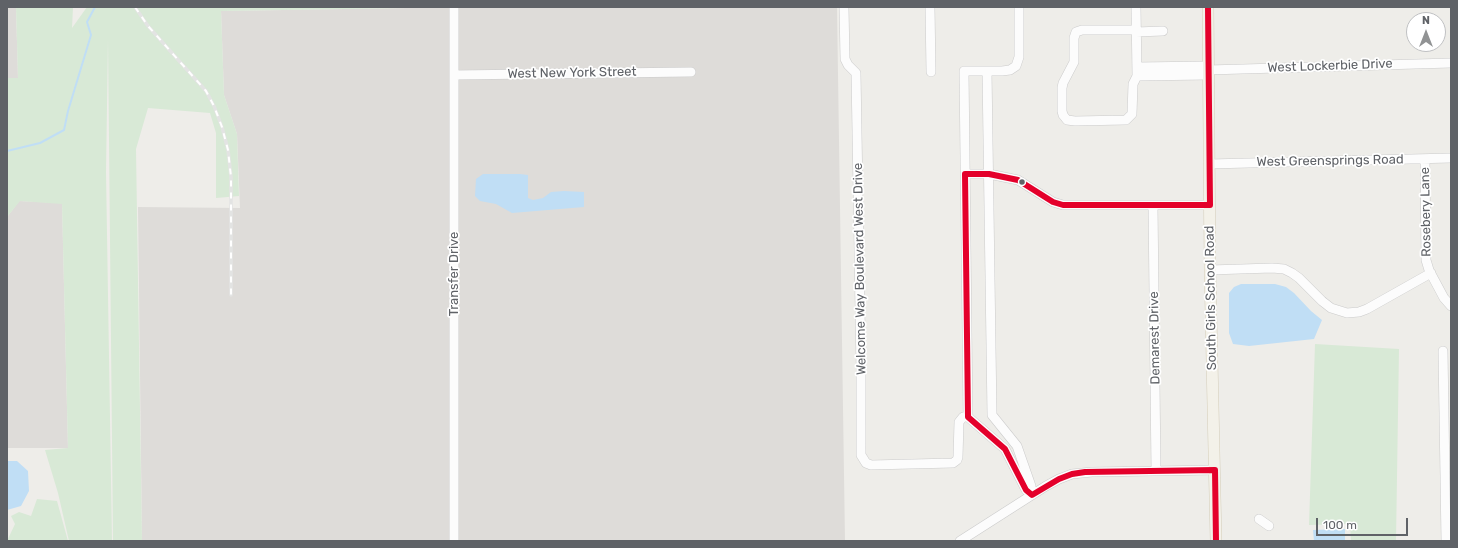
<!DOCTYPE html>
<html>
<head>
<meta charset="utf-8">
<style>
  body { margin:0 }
  #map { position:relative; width:1458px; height:548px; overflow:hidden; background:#eeede9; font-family:Rubik,sans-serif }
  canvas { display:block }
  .frame { position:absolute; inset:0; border:8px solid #5f6267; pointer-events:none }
  .north { position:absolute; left:1406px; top:12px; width:40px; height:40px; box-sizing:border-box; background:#fff; border:1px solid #bfc0c2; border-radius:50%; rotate:0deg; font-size:11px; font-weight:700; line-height:16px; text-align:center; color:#5f6267 }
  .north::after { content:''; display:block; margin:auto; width:14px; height:18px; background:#919394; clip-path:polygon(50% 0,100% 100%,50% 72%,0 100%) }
  .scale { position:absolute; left:1316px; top:518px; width:92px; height:18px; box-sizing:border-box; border:2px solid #5f6267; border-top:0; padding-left:5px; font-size:12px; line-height:14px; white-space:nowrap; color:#5f6267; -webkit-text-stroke:3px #fff; paint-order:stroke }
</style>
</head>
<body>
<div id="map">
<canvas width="1458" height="548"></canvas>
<div class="frame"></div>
<div class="north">N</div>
<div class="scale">100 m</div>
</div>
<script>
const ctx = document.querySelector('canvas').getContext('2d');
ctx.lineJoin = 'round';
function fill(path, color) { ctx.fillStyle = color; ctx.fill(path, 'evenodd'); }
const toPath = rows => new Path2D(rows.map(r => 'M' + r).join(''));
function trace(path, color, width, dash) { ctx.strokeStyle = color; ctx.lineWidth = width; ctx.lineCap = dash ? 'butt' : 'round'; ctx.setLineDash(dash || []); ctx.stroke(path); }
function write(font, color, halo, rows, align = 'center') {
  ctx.font = font + ' Rubik,sans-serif'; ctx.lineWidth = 3.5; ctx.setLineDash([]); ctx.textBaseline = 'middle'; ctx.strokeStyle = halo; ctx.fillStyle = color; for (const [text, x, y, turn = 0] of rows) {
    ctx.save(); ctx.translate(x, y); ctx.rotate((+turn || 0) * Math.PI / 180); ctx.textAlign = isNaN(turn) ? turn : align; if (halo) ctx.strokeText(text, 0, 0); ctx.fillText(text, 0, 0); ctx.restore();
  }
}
const industrial = toPath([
  [7,7,16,7,18,78,7,78],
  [467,7,837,7,845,541,142,541,138,207,240,208,237,134,224,95,221,11],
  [19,201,62,203,68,448,7,448,7,217]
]);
const green = toPath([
  [16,7,73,7,72,28,87,7,467,7,221,11,224,95,237,134,239,196,216,198,216,133,210,113,148,108,136,149,142,541,113,541,108,39,106,172,112,541,69,541,58,493,45,450,68,448,62,204,20,201,7,217,7,78,18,78],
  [1315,344,1399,349,1396,541,1351,541,1350,524,1309,525],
  [37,499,57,501,68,541,7,541,15,524,11,516,19,512,31,516]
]);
const water = toPath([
  [483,174,520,174,528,175,528,198,533,200,543,198,551,192,564,191,584,192,584,207,512,213,496,204,480,201,475,196,476,179],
  [1241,284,1275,284,1286,287,1294,293,1311,311,1322,320,1314,339,1249,346,1233,344,1229,333,1229,293,1234,287],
  [7,461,17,461,28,471,29,491,21,506,7,510],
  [1345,529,1345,541,1314,541,1313,530]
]);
const stream = toPath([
  [7,151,40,143,64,130,68,111,91,35,87,22,95,7]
]);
const minor = toPath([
  [454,7,454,541],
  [844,7,845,59,848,65,856,73,861,369,861,455,866,463,871,465,953,463,957,460,958,457,959,422,963,417,968,417],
  [930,7,931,72],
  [1136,7,1137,76,1133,84,1132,114,1126,120,1075,121,1067,120,1063,115,1062,111,1062,88,1063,83,1074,62,1074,38,1076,32,1082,30,1136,30],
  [1136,32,1163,31],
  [1137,67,1208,66],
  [1208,70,1451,63],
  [987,71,992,415,1017,446,1031,486,1032,495],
  [454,75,691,72],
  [1137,76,1208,75],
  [1425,159,1426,260,1429,270,1444,298,1451,306],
  [1209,164,1451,158],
  [965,174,989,174,1018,180,1053,202,1063,205,1210,205],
  [1153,205,1156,471],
  [1210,270,1272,268,1284,269,1292,273,1299,278,1322,301,1331,308,1347,313,1359,312,1367,309,1431,273],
  [1443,351,1446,541],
  [968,417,964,71,1002,71,1010,70,1016,66,1019,57,1019,7],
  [968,417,1005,449,1026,490,1032,495],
  [1259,519,1269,526],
  [960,541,1046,486,1059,479,1072,474,1092,472,1215,470]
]);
const major = toPath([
  [1208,7,1210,270,1216,541]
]);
const rail = toPath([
  [135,7,148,26,206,91,214,106,222,127,228,150,231,177,231,295]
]);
const bus1 = toPath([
  [1208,7,1210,205,1063,205,1053,202,1018,180,989,174,965,174,968,417,1005,449,1026,490,1032,495,1059,479,1072,474,1085,472,1215,470,1216,541]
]);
const markers = [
  [1022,182,3.5,"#5f6267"]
];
const streetNames = [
  ["West Lockerbie Drive",1330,66,-2],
  ["West New York Street",572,73,-1],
  ["West Greensprings Road",1330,161,-1],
  ["Rosebery Lane",1426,212,-91],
  ["Welcome Way Boulevard West Drive",860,269,-91],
  ["Transfer Drive",454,274,-90],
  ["South Girls School Road",1211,298,-91],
  ["Demarest Drive",1155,338,-91]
];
fill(industrial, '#dedcd9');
fill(green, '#d8e9d6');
fill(water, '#c0def5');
trace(stream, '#c0def5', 2);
trace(minor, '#cbcbcb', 10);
trace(major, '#d4cdb9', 12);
trace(minor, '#fcfcfc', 9);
trace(major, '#f3f1e9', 11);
trace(rail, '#e3e4e3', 3.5);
trace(rail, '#fff', 2, [6]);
trace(bus1, '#e4002b', 6);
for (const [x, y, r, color] of markers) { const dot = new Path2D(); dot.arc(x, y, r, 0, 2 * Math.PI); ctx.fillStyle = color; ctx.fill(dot); trace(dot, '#fff', 1.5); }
write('13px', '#5f6267', '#fff', streetNames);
</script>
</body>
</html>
